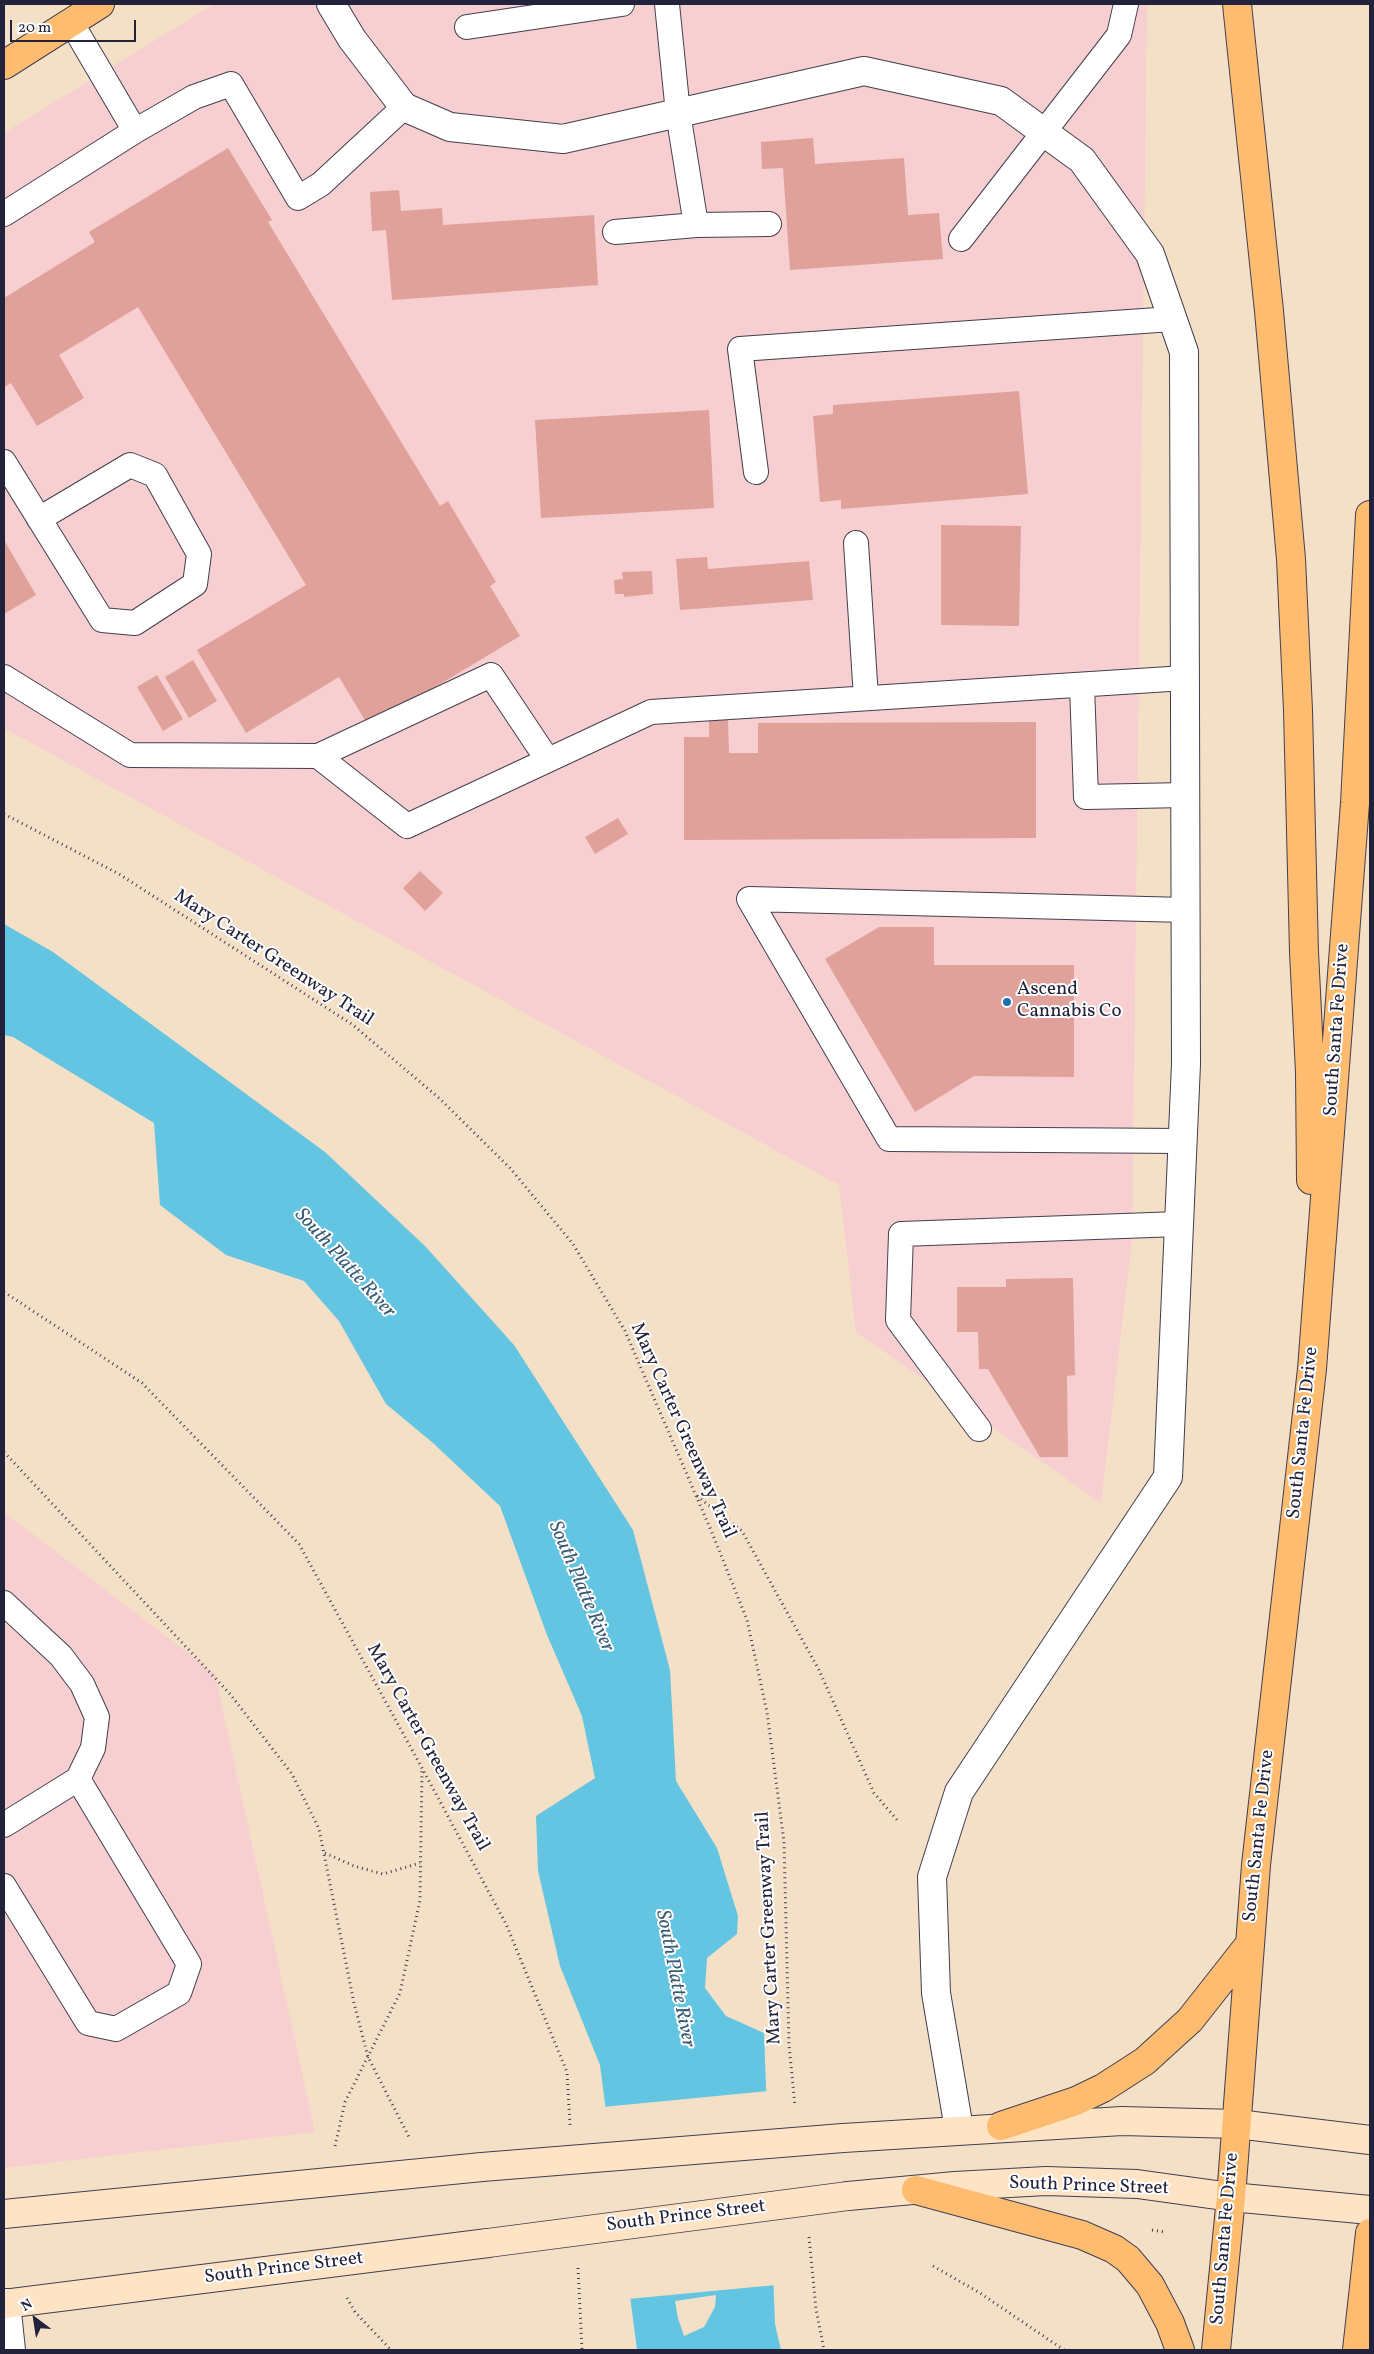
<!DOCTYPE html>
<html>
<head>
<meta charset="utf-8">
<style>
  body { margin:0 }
  #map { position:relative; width:1374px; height:2354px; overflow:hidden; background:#f4e0c6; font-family:Vollkorn,serif }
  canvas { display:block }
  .frame { position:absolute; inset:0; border:5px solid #22223b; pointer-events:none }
  .north { position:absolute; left:10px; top:2294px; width:50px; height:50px; -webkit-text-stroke:4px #fff; paint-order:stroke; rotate:329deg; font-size:14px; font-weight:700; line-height:20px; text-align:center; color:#22223b }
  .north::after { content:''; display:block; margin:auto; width:18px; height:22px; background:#22223b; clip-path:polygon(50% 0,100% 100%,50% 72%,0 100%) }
  .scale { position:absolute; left:10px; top:20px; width:126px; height:22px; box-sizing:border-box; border:2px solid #22223b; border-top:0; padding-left:6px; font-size:15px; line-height:18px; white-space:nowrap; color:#22223b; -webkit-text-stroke:4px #fff; paint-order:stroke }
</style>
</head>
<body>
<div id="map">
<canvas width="1374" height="2354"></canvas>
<div class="frame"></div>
<div class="north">N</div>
<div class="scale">20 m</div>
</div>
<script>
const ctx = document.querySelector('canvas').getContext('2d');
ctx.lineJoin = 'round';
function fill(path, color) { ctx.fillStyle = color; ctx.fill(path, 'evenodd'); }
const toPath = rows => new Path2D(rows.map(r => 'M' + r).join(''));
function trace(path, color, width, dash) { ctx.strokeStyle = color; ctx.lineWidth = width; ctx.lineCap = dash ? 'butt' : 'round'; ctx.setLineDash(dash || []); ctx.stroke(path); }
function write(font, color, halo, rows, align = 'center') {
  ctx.font = font + ' Vollkorn,serif'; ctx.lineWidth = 4; ctx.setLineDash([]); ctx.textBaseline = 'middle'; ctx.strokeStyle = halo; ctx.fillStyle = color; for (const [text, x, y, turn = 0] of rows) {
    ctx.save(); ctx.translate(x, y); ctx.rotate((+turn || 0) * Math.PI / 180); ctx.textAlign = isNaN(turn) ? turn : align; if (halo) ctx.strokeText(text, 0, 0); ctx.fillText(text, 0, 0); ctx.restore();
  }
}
const built = toPath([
  [214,4,1147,4,1132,1240,1101,1503,856,1332,839,1185,4,728,4,133],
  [4,1512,215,1674,315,2132,4,2168]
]);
const water = toPath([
  [4,924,53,952,325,1152,425,1246,514,1345,633,1530,670,1670,676,1781,717,1848,738,1916,737,1934,707,1958,705,1988,726,2016,764,2033,775,2324,781,2350,637,2350,600,2065,560,1966,538,1871,536,1816,595,1778,582,1716,547,1635,500,1506,433,1443,386,1404,339,1321,304,1281,226,1255,160,1205,154,1123,13,1037,4,1035],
  [716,2295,715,2307,704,2327,684,2336,678,2318,675,2301]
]);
const pier = toPath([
  [768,2091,776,2285,628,2299,603,2107]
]);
const building = toPath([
  [813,138,815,164,904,158,908,215,939,213,943,259,790,270,783,168,762,169,761,142],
  [228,148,272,220,268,222,440,506,448,501,496,582,490,586,520,636,369,727,339,677,246,733,197,650,306,585,138,307,59,355,84,398,37,426,11,383,4,387,4,298,95,242,89,232],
  [399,190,401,211,442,208,443,225,594,215,598,285,392,300,386,230,372,231,370,192],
  [1019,391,1028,494,841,509,841,500,820,502,813,416,833,414,833,405],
  [709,410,714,508,541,518,535,420],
  [941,525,1021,526,1019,626,941,625],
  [4,540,36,595,4,614],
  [707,557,708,569,809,561,813,600,680,610,676,559],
  [652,571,653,594,624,597,624,594,615,594,614,580,623,579,622,572],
  [193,660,217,701,189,718,165,677],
  [157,675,183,719,163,731,137,687],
  [709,720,728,720,729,753,758,753,758,723,1036,722,1036,838,684,840,684,737,709,737],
  [618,818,628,834,595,854,585,837],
  [420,871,443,893,425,911,403,888],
  [879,927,934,927,934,965,1074,965,1074,1077,974,1076,915,1112,825,959],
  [1073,1278,1075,1375,1067,1376,1068,1457,1040,1457,988,1369,979,1369,978,1332,957,1332,957,1287,1006,1287,1006,1279]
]);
const path = toPath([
  [4,814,119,874,353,1025,440,1099,510,1168,573,1244,625,1331,713,1535,747,1620,767,1712,784,1842,789,2045,795,2106],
  [4,1292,142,1383,299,1544,422,1768,506,1924,567,2072,570,2125],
  [4,1452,230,1694,292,1774,319,1829,354,2003,368,2057,409,2137],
  [697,1496,742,1531,819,1670,874,1793,898,1821],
  [325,1853,354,1866,383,1874,420,1863],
  [335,2146,345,2102,400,1993,420,1900,422,1768],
  [1152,2230,1165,2232],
  [809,2237,816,2309,824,2350],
  [933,2266,980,2293,1064,2350],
  [578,2268,582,2350],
  [347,2298,355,2312,391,2350]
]);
const lane = toPath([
  [667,4,678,113,696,225],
  [467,27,622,4],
  [135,131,194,97,231,84,298,198,321,184,404,107],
  [4,214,135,131,71,22],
  [615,232,696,225,769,224],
  [961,239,1119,35,1126,4],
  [4,462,102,620,135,623,195,584,199,554,155,475,130,465,39,519],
  [756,472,740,349,1172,319],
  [856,543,866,698],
  [4,677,130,755,318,756,407,826,651,712,1185,678],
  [1082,685,1086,797,1185,795],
  [318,756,491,675,547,759],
  [1183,1141,889,1139,749,899,1186,910],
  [979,1429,898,1320,901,1234,1179,1224],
  [4,1603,61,1656,82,1684,97,1717,93,1748,78,1779,4,1825],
  [4,1886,88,2023,116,2029,179,1993,189,1964,78,1779]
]);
const street = toPath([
  [331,4,352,39,404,107,450,127,563,139,864,71,1001,101,1082,160,1150,254,1184,352,1186,1064,1168,1477,959,1792,932,1877,936,1993,959,2129],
  [6,2303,11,2350]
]);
const secondary = toPath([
  [843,2138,1122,2121,1237,2124,1370,2140],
  [848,2196,955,2186,1046,2181,1137,2184,1231,2197,1370,2210],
  [4,2214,482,2167],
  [4,2304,488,2243]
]);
const primary = toPath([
  [4,65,100,4]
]);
const highway = toPath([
  [1237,4,1269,311,1291,559,1298,710,1304,952,1310,1072,1311,1180],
  [1001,2126,1076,2101,1103,2088,1145,2061,1190,2020,1249,1945],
  [916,2190,1082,2235,1114,2249,1128,2259,1150,2285,1170,2323,1180,2350],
  [1216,2350,1231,2197,1256,1865,1312,1369,1355,803,1370,515],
  [1357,2350,1370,2233]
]);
const secondaryBridge = toPath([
  [482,2167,843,2138],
  [488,2243,848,2196]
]);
const markers = [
  [1007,1002,5,"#1f6fb2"]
];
const streetNames = [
  ["Mary Carter Greenway Trail",273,959,33],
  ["South Santa Fe Drive",1338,1030,-86],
  ["Mary Carter Greenway Trail",682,1431,66],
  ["South Santa Fe Drive",1304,1433,-84],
  ["Mary Carter Greenway Trail",427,1748,61],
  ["South Santa Fe Drive",1260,1836,-84],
  ["Mary Carter Greenway Trail",770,1928,-93],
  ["South Prince Street",1089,2187,2],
  ["South Prince Street",686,2217,-7],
  ["South Santa Fe Drive",1226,2239,-85],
  ["South Prince Street",284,2269,-7]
];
const poiNames = [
  ["Ascend",1017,991],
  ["Cannabis Co",1017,1013]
];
const waterNames = [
  ["South Platte River",344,1264,48],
  ["South Platte River",580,1587,67],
  ["South Platte River",674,1979,79]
];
fill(built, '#f7cfd0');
fill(water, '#63c5e1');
fill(pier, '#f4e0c6');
fill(building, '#dfa19a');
trace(lane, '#423e50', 26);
trace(street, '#423e50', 30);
trace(secondary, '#423e50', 30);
trace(primary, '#423e50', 30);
trace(highway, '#423e50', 30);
trace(path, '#423e50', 3, [1, 4]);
trace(lane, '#fff', 24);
trace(street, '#fff', 28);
trace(secondary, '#fee4c5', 28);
trace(primary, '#fdbc6f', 28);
trace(highway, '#fdbc6f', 28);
trace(secondaryBridge, '#423e50', 30, []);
trace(secondaryBridge, '#fee4c5', 28);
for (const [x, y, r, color] of markers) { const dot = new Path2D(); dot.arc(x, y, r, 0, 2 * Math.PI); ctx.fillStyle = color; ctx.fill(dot); trace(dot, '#fff', 2); }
write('19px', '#22223b', '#fff', streetNames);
write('19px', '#22223b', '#fff', poiNames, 'left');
write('italic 20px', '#395b75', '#fff', waterNames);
</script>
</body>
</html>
